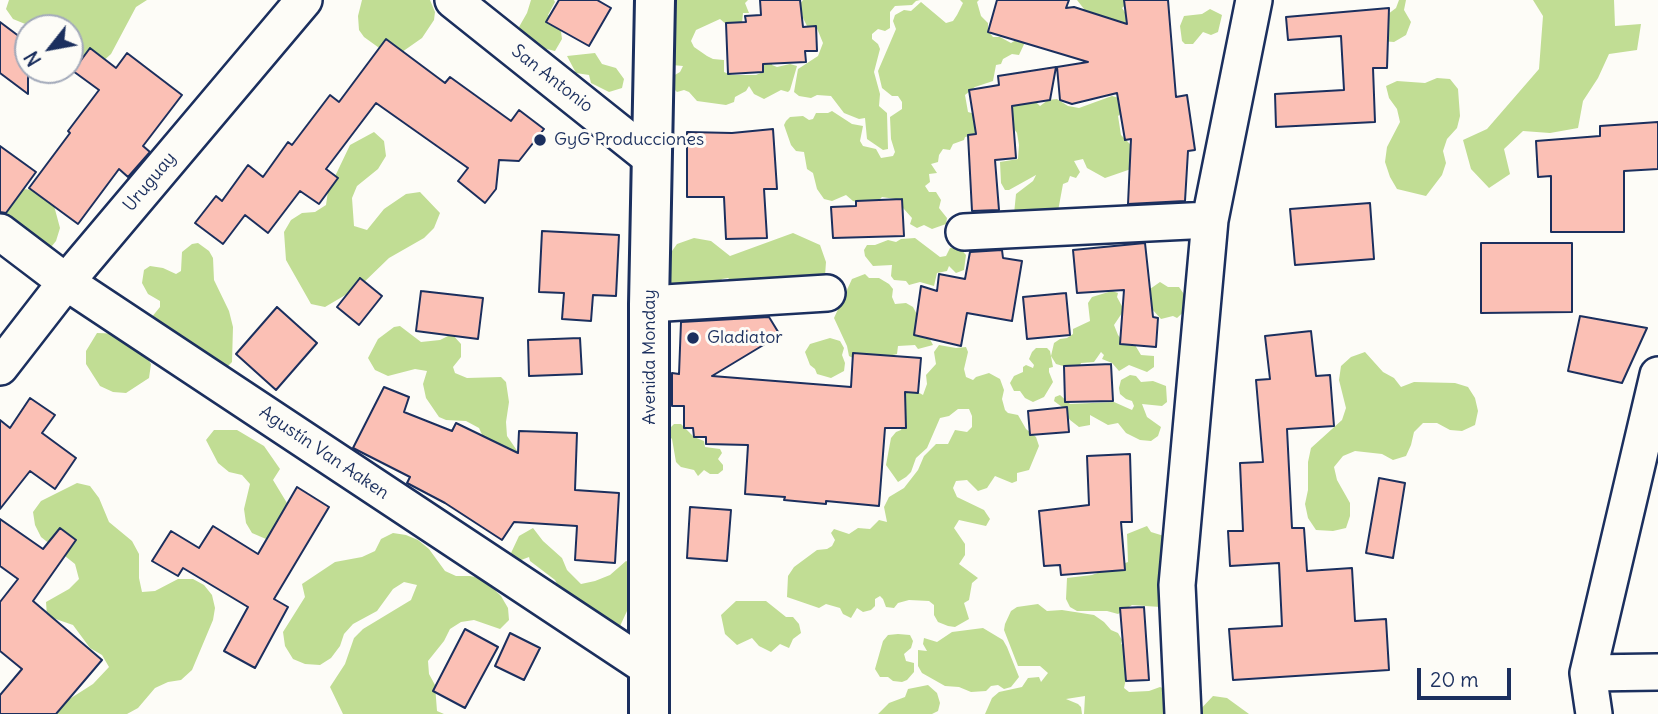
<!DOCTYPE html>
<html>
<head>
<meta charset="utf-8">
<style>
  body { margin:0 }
  #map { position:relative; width:1658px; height:714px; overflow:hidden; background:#fdfcf7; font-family:Delius,sans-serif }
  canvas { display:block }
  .north { position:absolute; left:14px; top:14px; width:70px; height:70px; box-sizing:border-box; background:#fdfcf7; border:2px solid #a3aaba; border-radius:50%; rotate:239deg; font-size:19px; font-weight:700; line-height:28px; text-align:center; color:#1b2f5e }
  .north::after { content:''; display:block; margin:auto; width:24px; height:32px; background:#1b2f5e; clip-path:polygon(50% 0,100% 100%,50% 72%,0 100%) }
  .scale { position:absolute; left:1417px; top:668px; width:94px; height:32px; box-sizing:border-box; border:4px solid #1b2f5e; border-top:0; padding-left:9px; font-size:21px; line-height:24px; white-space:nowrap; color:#1b2f5e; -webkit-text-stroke:5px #fdfcf7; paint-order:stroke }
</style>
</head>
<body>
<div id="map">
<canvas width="1658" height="714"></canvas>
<div class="north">N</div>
<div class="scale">20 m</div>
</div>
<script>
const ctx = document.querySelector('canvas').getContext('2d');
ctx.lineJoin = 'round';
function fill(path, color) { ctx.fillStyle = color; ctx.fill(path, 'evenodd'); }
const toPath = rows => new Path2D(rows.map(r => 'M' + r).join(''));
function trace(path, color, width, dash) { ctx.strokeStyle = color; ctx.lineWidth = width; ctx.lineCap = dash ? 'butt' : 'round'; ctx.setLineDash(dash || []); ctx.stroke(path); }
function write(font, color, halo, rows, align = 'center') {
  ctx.font = font + ' Delius,sans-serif'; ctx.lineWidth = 6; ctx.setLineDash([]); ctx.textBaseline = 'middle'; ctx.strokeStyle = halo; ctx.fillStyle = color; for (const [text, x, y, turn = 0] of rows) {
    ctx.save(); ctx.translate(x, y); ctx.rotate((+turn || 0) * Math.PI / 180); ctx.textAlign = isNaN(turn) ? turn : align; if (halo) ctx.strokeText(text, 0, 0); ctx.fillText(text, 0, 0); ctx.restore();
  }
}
const green = toPath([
  [9,0,147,0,136,7,111,54,101,63,86,68,70,62,70,28,35,28,13,19,6,9],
  [362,0,430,0,435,12,434,20,422,38,402,52,382,50,364,37,359,30,358,16],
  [531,0,554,0,555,2,548,15,560,24,562,39,555,51,526,44,519,27,527,13],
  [667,0,748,0,745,3,749,13,743,13,742,23,727,25,720,19,696,30,691,41,694,47,707,56,713,59,724,60,724,72,731,75,756,75,763,72,762,64,773,60,772,65,777,67,790,64,797,66,790,90,788,92,781,90,764,99,754,94,749,86,746,91,735,97,734,102,726,105,697,101,689,92,684,90,677,92,672,87,673,76,680,72,683,66,672,65],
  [803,0,920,0,916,1,912,5,895,6,890,12,890,28,885,31,878,29,872,34,872,39,878,44,880,49,874,72,880,94,879,106,887,113,888,149,883,150,867,139,865,118,859,119,844,113,831,96,817,95,811,98,799,96,794,92,798,69,818,56,823,43,816,26,807,26,803,18,800,4],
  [960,0,979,0,977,2,981,16,988,23,988,31,993,37,1000,37,1011,43,1016,40,1026,40,1019,55,1012,54,1003,59,1001,64,996,65,993,81,975,87,965,95,968,112,975,114,981,134,965,137,964,140,953,144,950,150,943,149,939,155,938,162,931,164,937,173,929,174,930,182,925,186,929,192,936,192,941,200,939,208,947,218,946,224,932,229,924,225,917,228,910,224,912,218,895,199,882,197,877,202,864,204,853,201,846,195,832,201,824,199,817,189,813,173,807,169,804,152,796,151,791,145,784,125,786,121,790,117,803,116,809,120,813,119,816,113,828,113,832,111,852,124,863,126,860,141,863,146,876,149,881,158,893,156,895,152,891,139,890,117,902,109,902,102,898,96,892,96,882,88,878,71,896,29,893,21,895,15,904,10,911,11,921,2,946,23,953,21,957,15,963,3],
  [1077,0,1131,0,1122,8,1129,18,1126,33,1083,16,1084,9],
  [1399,0,1406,0,1404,10,1411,22,1406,35,1394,42,1381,41,1375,24,1396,8],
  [1533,0,1614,0,1615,26,1641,24,1637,50,1609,54,1598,78,1583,101,1578,128,1550,133,1523,131,1504,149,1510,174,1489,188,1471,169,1463,140,1487,129,1539,69,1543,16],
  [1210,9,1222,15,1218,32,1211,35,1203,32,1193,44,1185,44,1182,41,1180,26,1184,16,1202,14],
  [595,53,602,64,616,68,624,79,622,88,609,92,591,83,589,75,576,73,567,56],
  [1437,78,1450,79,1458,89,1460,116,1457,128,1447,139,1443,151,1446,163,1442,175,1426,196,1397,189,1390,177,1385,162,1387,147,1400,122,1397,109,1389,98,1386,86,1397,81,1425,83],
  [1112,96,1119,98,1123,112,1118,116,1121,135,1131,145,1131,169,1105,178,1087,168,1083,159,1074,161,1080,172,1076,178,1070,176,1068,182,1063,184,1058,211,1014,214,1016,194,1033,181,1036,175,1009,190,1005,190,1001,183,1000,162,1018,159,1019,145,1017,133,1014,129,1009,129,997,105,1033,99,1040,106,1048,100,1057,99,1068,106,1079,108],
  [374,132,384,141,386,156,378,169,357,186,352,198,354,226,367,230,384,209,406,194,420,192,440,213,434,228,424,238,389,258,359,287,325,307,311,304,286,260,284,232,291,220,302,213,315,212,326,205,328,191,350,145],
  [16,189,47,190,53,202,60,228,56,241,47,252,0,217,0,208],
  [793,233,820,245,826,262,825,276,737,286,728,278,722,279,718,285,670,288,663,275,662,265,677,244,694,238,711,241,730,256],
  [915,238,940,257,946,256,950,248,959,247,966,255,964,270,956,273,949,266,947,271,937,273,934,286,920,282,909,285,906,281,894,280,891,276,892,265,873,266,865,256,864,250,867,245,875,245,888,240,896,242,901,239],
  [198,243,209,251,213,258,214,280,229,311,233,327,232,362,223,371,151,318,160,307,160,301,148,294,142,283,144,270,150,266,163,268,176,274,181,271,182,252,192,244],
  [865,274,869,278,879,278,889,284,893,289,892,297,895,304,906,303,913,307,933,345,918,349,915,345,898,346,897,354,863,363,849,356,847,346,834,318,852,279],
  [1160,282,1168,287,1179,287,1188,300,1188,308,1177,318,1173,316,1161,319,1151,308,1143,290,1150,289],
  [1112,291,1118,293,1117,297,1124,310,1114,325,1118,335,1122,340,1135,345,1141,355,1154,356,1154,367,1147,372,1129,365,1119,371,1112,363,1102,359,1104,355,1101,352,1094,362,1081,363,1078,370,1056,364,1051,356,1054,343,1060,339,1067,338,1073,334,1073,329,1090,321,1088,303,1092,297],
  [400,326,421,342,440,340,452,334,461,344,461,357,453,367,455,373,467,378,501,377,506,382,509,402,506,422,507,436,518,452,531,458,488,448,479,428,466,421,446,420,439,417,426,398,423,384,427,371,415,369,388,376,375,370,368,358,378,339,394,327],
  [97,333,124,334,136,341,151,364,149,378,126,393,113,392,100,386,86,364,86,351],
  [830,338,840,341,844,348,842,355,845,363,844,371,831,378,817,374,815,369,810,365,805,352,810,344],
  [939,345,956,348,966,347,968,352,964,369,966,377,973,380,976,377,989,373,1000,379,1004,390,1002,399,1005,410,1008,413,1018,415,1026,429,1036,437,1039,446,1029,470,1017,473,1017,481,1012,483,995,476,987,488,978,491,967,480,956,481,953,488,957,497,984,510,990,519,986,526,959,520,954,528,965,544,965,555,959,564,978,578,972,583,969,600,964,603,969,619,955,627,948,626,938,622,934,615,934,605,929,601,909,600,898,603,894,608,886,607,883,599,880,596,875,599,875,606,871,610,863,612,857,608,851,618,843,614,840,608,826,604,819,608,787,597,788,576,794,567,817,550,827,549,832,546,835,540,831,533,834,529,849,534,858,528,870,529,879,520,887,522,884,507,889,497,904,488,918,470,924,456,936,444,948,444,955,430,967,432,972,427,972,416,969,409,958,409,949,416,940,418,927,448,916,458,911,472,906,477,898,482,886,465,891,438,896,432,901,430,903,425,904,392,916,391,923,395,927,384,926,375,936,364,934,352],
  [1036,348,1047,348,1050,351,1053,367,1049,368,1049,372,1053,382,1044,397,1033,402,1025,398,1020,391,1014,391,1010,383,1014,376,1023,372,1023,367,1026,365,1033,368,1034,365,1029,359,1032,352],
  [1365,352,1383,372,1394,378,1401,387,1414,382,1455,383,1468,387,1475,398,1478,411,1475,425,1462,431,1450,430,1437,423,1423,423,1414,432,1411,445,1406,456,1393,460,1382,454,1355,451,1343,456,1334,467,1337,480,1350,503,1350,516,1346,528,1333,531,1316,530,1308,518,1305,504,1308,490,1308,462,1311,448,1342,420,1346,408,1339,380,1341,366,1351,357],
  [1130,375,1136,376,1141,382,1153,381,1166,386,1167,402,1162,406,1142,404,1147,417,1161,427,1158,436,1151,441,1140,440,1126,433,1118,423,1108,425,1090,415,1090,425,1079,427,1070,420,1062,407,1054,401,1055,397,1060,395,1070,404,1114,402,1132,410,1134,406,1132,401,1126,399,1120,394,1119,388,1121,380],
  [674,424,681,424,694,437,704,441,705,447,720,449,722,453,718,459,723,465,723,470,718,474,710,474,704,470,698,476,694,470,681,467,676,462,672,439,668,435,668,430],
  [214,430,237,430,264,446,280,469,273,480,290,508,288,523,266,539,252,533,246,523,244,509,250,484,242,475,229,472,218,463,206,440],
  [77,483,90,486,99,498,109,522,132,541,139,554,139,578,142,592,155,591,178,579,193,579,204,585,212,595,215,608,213,620,192,670,181,680,168,682,155,688,138,708,127,714,51,714,57,707,93,684,109,667,102,655,90,648,73,625,47,616,46,602,69,589,79,579,75,564,41,537,35,525,33,512,41,501],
  [1147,526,1151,532,1164,536,1162,543,1165,549,1168,602,1160,607,1132,605,1118,614,1107,611,1077,611,1070,607,1066,599,1067,578,1092,575,1128,562,1127,534],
  [533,528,543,541,562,558,567,570,581,584,595,581,610,575,626,561,631,563,630,612,627,611,615,637,559,588,555,580,530,561,529,557,516,562,511,553,519,536],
  [393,533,406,535,418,540,429,549,445,571,456,576,470,576,483,579,501,596,508,608,509,620,500,629,474,620,461,622,450,629,444,641,428,661,429,674,435,685,437,711,444,714,343,714,330,687,345,664,354,638,363,629,411,600,417,585,404,582,393,589,377,611,353,624,344,634,340,646,331,658,320,665,305,664,293,659,285,646,283,632,305,597,302,584,335,562,362,557,375,551,381,539],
  [736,601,766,601,786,617,793,617,799,624,801,633,793,639,789,648,780,644,771,652,759,646,752,638,737,645,725,634,721,615],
  [1038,604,1047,611,1062,610,1094,615,1104,622,1111,630,1118,633,1122,640,1121,644,1132,649,1124,688,1129,692,1149,691,1160,687,1168,690,1189,714,1084,714,1085,696,1066,699,1078,704,1081,707,1082,714,985,714,992,698,999,692,1022,687,1028,678,1039,677,1041,682,1048,673,1040,666,1018,666,1004,630,1005,624,1011,611,1017,607],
  [983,628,1003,640,1007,647,1019,677,1011,687,1004,689,998,685,991,686,986,691,971,692,959,687,945,686,922,673,918,666,918,650,927,651,923,644,924,638,937,642,952,632],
  [898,634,910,635,913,641,911,648,904,654,906,661,914,663,914,672,907,680,902,682,893,681,888,677,880,677,875,669,883,641,888,635],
  [928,685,937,693,940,703,938,711,932,714,878,714,889,703,905,697,908,689],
  [1213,696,1227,698,1249,714,1196,714]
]);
const building = toPath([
  [559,0,597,0,611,8,589,46,546,22,559,0],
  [760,0,800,0,803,27,816,26,817,51,805,51,806,62,763,64,763,72,728,74,726,23,746,22,745,16,761,15,760,0],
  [997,0,1069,0,1066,8,1074,7,1127,24,1124,0,1168,0,1176,97,1187,95,1195,150,1188,151,1185,201,1128,204,1131,139,1125,140,1117,93,1072,104,1060,100,1057,67,1088,62,988,32,997,0],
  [1389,8,1387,68,1373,68,1375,122,1276,127,1275,94,1344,90,1341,36,1288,40,1286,17,1389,8],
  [0,22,28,43,28,94,0,73,0,22],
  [386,39,445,83,450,77,511,121,519,110,544,129,519,161,499,160,496,189,485,203,458,181,468,168,376,103,326,169,338,178,319,204,300,191,268,233,245,215,223,244,195,223,216,196,222,201,248,165,263,177,288,142,292,145,330,95,339,102,386,39],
  [90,48,116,68,127,53,182,95,143,146,150,152,128,177,119,169,78,224,29,188,70,133,68,131,99,90,73,71,90,48],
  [1056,67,1050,100,1012,106,1016,158,995,160,999,210,972,211,968,135,976,134,969,90,999,85,998,76,1056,67],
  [1658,122,1658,169,1624,171,1624,232,1551,232,1551,176,1538,177,1536,141,1600,136,1600,126,1658,122],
  [773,129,777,189,764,189,767,238,726,239,724,197,687,197,687,132,732,133,773,129],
  [0,146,36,172,6,213,0,212,0,146],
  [902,199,904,236,833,238,831,207,856,206,856,201,902,199],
  [1370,203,1374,259,1295,265,1290,209,1370,203],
  [542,231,619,235,616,296,593,295,591,321,562,319,564,293,539,292,542,231],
  [1145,243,1153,317,1158,318,1156,347,1120,344,1124,290,1077,293,1073,250,1145,243],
  [1481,243,1572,243,1572,312,1481,313,1481,243],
  [1002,250,1003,258,1022,261,1012,321,967,313,961,346,914,335,921,286,937,291,939,274,965,279,970,252,1002,250],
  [360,278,382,296,359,325,337,307,360,278],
  [421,291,483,298,478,339,416,331,421,291],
  [1066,293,1070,335,1027,339,1023,297,1066,293],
  [277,307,317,343,276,390,236,354,277,307],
  [1580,316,1647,328,1622,383,1568,371,1580,316],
  [769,317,780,335,712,376,851,387,853,353,921,358,918,393,905,392,906,428,885,428,879,506,826,501,826,504,784,500,785,497,745,494,748,445,706,444,706,437,694,437,693,428,684,428,684,406,672,406,672,373,679,374,681,322,769,317],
  [1311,331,1316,376,1330,375,1334,426,1287,429,1292,528,1304,528,1307,571,1352,568,1355,621,1386,619,1389,670,1233,680,1229,629,1282,626,1279,563,1230,566,1228,531,1243,531,1240,463,1263,462,1256,380,1270,379,1265,336,1311,331],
  [580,338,582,374,529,376,528,340,580,338],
  [1111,364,1113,401,1065,402,1064,366,1111,364],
  [384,387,409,397,404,412,452,431,456,423,518,453,519,431,577,433,575,490,619,493,615,563,575,560,577,526,514,522,502,540,445,503,407,483,410,477,353,448,384,387],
  [30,398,55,415,42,433,76,458,55,489,30,471,0,509,0,420,10,428,30,398],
  [1067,407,1069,432,1030,435,1028,411,1067,407],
  [1130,454,1132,522,1121,522,1125,570,1061,575,1060,565,1044,566,1039,511,1089,505,1087,456,1130,454],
  [1379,478,1405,483,1393,558,1366,553,1379,478],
  [297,487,329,507,274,599,288,607,255,668,224,651,248,607,183,568,178,576,152,561,171,531,199,548,213,526,258,554,297,487],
  [690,507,731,510,727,561,687,558,690,507],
  [0,519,43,549,60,528,76,540,33,601,102,660,56,714,0,714,0,695,22,669,0,651,0,602,18,579,0,566,0,519],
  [1144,607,1149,680,1126,681,1120,608,1144,607],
  [465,629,498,647,465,708,433,691,465,629],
  [510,633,540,648,524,680,495,666,510,633]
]);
const minor = toPath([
  [453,0,651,158],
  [0,232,66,282,650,669],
  [964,232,1210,220],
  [649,304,827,293],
  [0,367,66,282,304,0],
  [1588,673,1658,672],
  [1183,714,1177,585,1210,220,1254,0],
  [1594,714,1588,673,1658,375]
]);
const secondary = toPath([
  [649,714,649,304,655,0]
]);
const markers = [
  [540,140,7,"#1b2f5e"],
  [693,338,7,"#1b2f5e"]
];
const streetNames = [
  ["San Antonio",552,79,38],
  ["Uruguay",150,182,-50],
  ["Avenida Monday",650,357,-90],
  ["Agustín Van Aaken",324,453,34]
];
const poiNames = [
  ["GyG Producciones",554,140],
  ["Gladiator",707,338]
];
fill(green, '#c1dd94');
fill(building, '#fbc0b5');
trace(building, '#1b2f5e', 2);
trace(minor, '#1b2f5e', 40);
trace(secondary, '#1b2f5e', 44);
trace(minor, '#fdfcf7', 35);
trace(secondary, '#fdfcf7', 38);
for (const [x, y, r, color] of markers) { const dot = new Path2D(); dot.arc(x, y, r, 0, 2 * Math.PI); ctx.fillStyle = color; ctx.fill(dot); trace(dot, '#fdfcf7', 2.5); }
write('18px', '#1b2f5e', '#fdfcf7', streetNames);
write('18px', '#1b2f5e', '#fdfcf7', poiNames, 'left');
</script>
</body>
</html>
